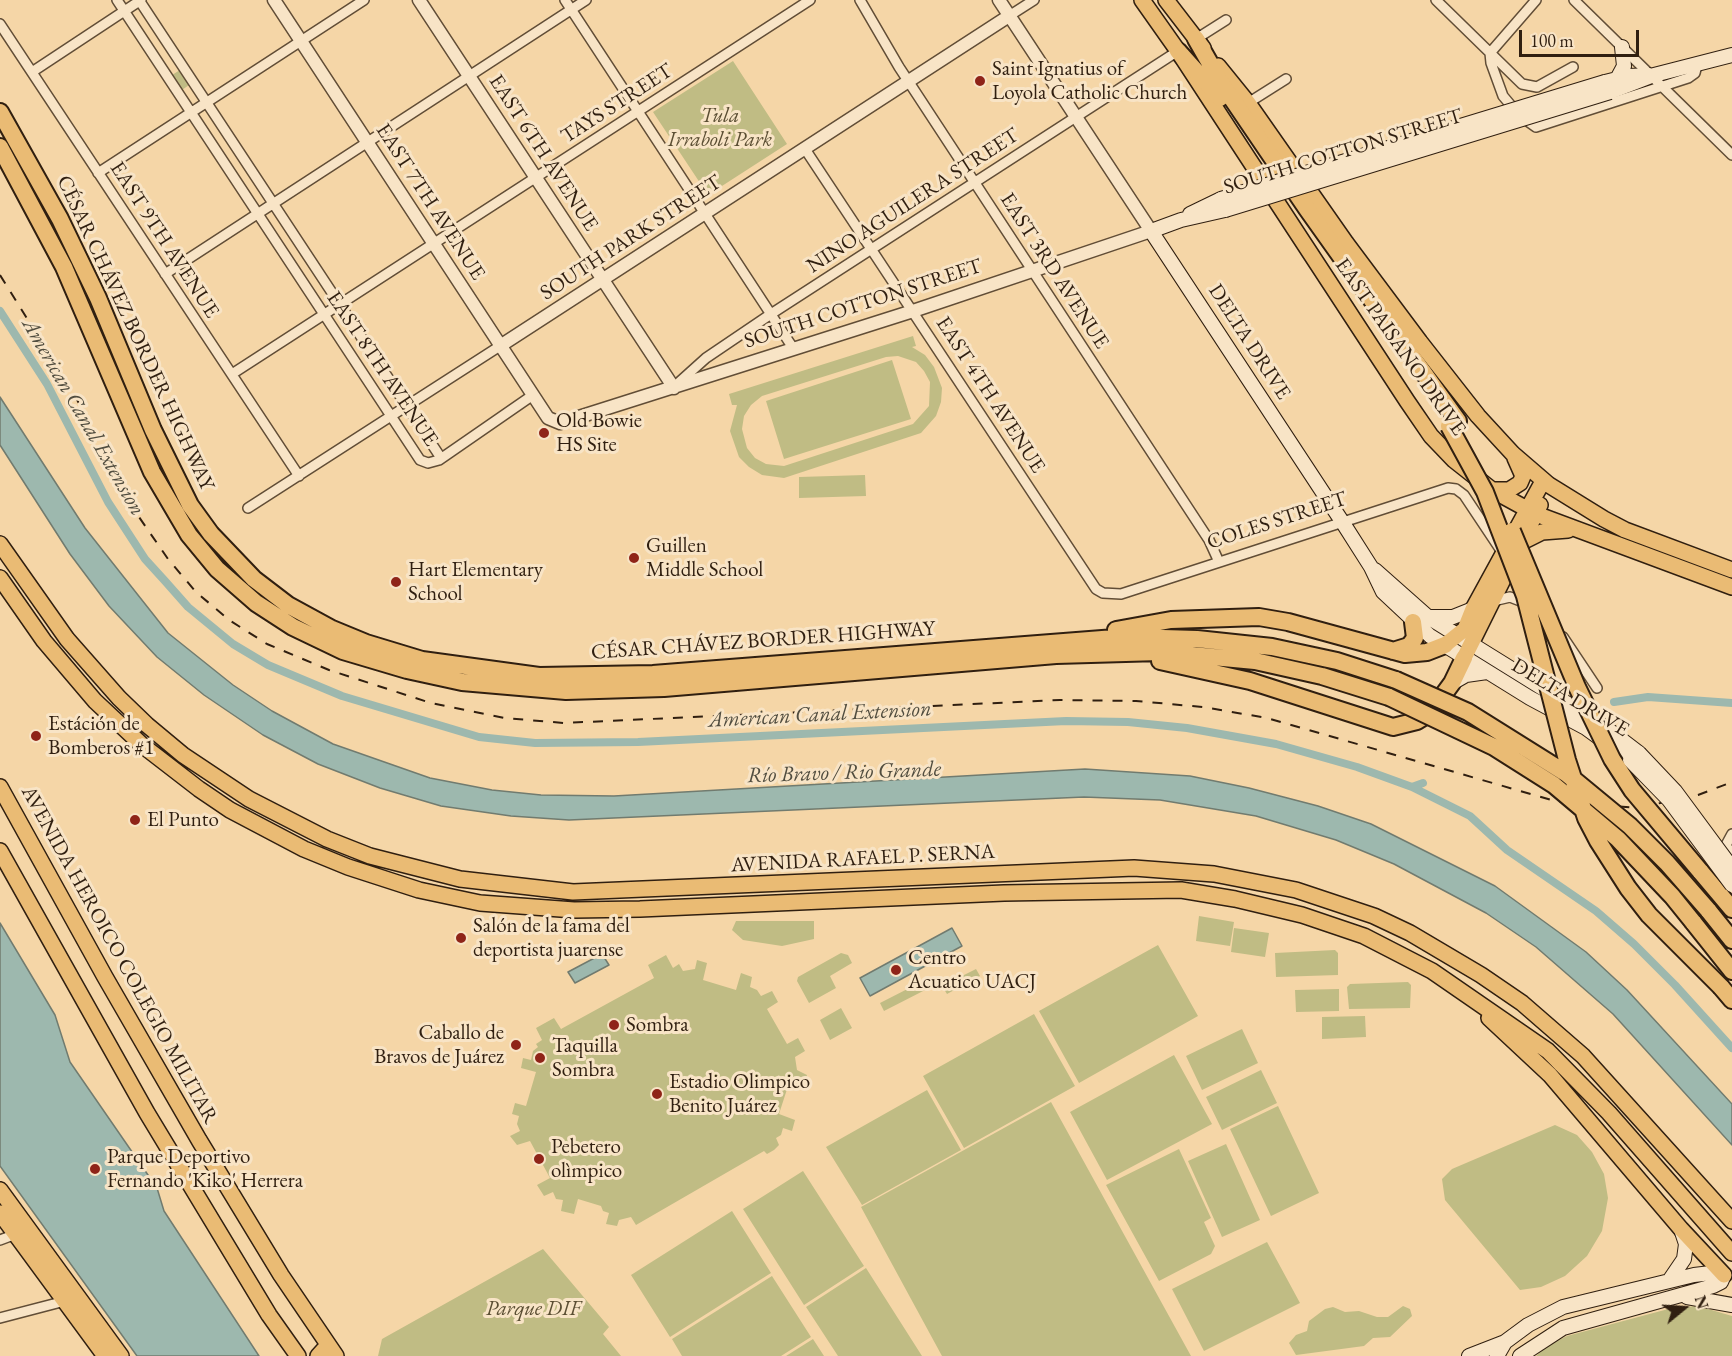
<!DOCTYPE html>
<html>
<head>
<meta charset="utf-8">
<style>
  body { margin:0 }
  #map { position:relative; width:1732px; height:1356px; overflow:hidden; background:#f5d6a7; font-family:"EB Garamond",serif }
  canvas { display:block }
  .north { position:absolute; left:1654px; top:1278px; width:60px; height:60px; -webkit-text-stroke:4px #f8e4c6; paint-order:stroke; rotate:72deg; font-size:16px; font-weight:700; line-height:24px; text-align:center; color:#301f10 }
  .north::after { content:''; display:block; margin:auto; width:21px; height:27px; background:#301f10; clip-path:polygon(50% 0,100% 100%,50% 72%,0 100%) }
  .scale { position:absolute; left:1519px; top:30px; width:120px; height:27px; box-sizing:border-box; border:3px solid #301f10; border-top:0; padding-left:8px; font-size:18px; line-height:21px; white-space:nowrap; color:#301f10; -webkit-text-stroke:4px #f8e4c6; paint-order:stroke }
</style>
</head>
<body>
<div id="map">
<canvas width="1732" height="1356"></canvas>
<div class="north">N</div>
<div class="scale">100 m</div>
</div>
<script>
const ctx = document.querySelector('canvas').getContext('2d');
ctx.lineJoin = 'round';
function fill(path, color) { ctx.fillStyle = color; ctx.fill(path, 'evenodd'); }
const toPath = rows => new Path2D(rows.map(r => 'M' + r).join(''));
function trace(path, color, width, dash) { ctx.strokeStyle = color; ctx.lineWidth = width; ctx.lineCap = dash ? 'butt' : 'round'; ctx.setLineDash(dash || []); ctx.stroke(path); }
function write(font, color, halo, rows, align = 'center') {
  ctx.font = font + ' "EB Garamond",serif'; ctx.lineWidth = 6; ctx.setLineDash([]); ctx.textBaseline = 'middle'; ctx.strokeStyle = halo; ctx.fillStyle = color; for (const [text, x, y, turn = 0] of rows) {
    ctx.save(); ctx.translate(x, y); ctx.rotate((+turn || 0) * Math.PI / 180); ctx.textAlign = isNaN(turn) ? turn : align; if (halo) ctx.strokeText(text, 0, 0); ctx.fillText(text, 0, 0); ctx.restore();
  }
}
const green = toPath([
  [733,61,787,144,708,195,653,112],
  [180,70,189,85,182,90,172,75],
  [913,336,916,346,912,347,925,355,934,367,942,388,941,402,936,416,921,433,784,478,762,475,749,467,739,457,730,431,737,405,732,405,729,394],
  [898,356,916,362,924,371,930,382,929,406,913,424,784,466,766,464,755,458,747,448,742,429,744,416,751,405,762,396,886,357],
  [892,360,911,419,784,459,766,401],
  [865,475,866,496,799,498,799,477],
  [1199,916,1234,922,1230,946,1196,941],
  [736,921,814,921,814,939,782,946,743,940,732,930],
  [1234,928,1269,933,1265,957,1231,952],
  [1158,945,1198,1016,1079,1083,1039,1011],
  [1335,950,1338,953,1338,975,1276,977,1275,953],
  [841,953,848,955,852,963,830,976,836,988,809,1003,797,981,798,977],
  [666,955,673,968,679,964,683,971,695,969,697,960,707,963,703,980,736,990,741,973,752,977,750,987,757,990,761,996,772,991,778,1002,767,1009,787,1044,798,1038,805,1051,795,1057,797,1070,807,1075,804,1086,789,1083,779,1114,795,1120,792,1131,783,1128,781,1135,776,1138,779,1145,774,1150,767,1154,764,1151,636,1225,631,1217,619,1220,617,1226,606,1224,609,1213,603,1211,601,1206,578,1199,574,1214,561,1211,563,1200,556,1199,553,1192,544,1196,537,1185,550,1178,530,1141,517,1145,510,1136,520,1131,517,1124,519,1116,512,1114,515,1103,526,1106,536,1072,521,1068,523,1058,531,1060,533,1051,538,1047,536,1044,542,1040,536,1028,554,1018,561,1029,654,978,648,965],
  [976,969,980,976,947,994,942,986],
  [925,980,929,988,884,1011,880,1003],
  [1408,982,1411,985,1410,1008,1349,1009,1347,987,1350,984],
  [1339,989,1339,1011,1296,1012,1295,990],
  [841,1008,852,1028,830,1040,820,1020],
  [1034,1014,1075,1086,964,1148,923,1076],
  [1365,1016,1366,1037,1322,1039,1322,1017],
  [1242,1029,1258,1063,1202,1090,1186,1056],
  [1174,1055,1212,1124,1107,1180,1070,1112],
  [1261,1070,1277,1103,1222,1130,1206,1097],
  [927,1090,961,1150,862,1205,826,1147],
  [1051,1102,1191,1356,942,1356,861,1207],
  [1278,1106,1319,1193,1271,1216,1230,1129],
  [1555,1125,1577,1135,1592,1152,1604,1174,1608,1198,1602,1231,1587,1256,1565,1276,1541,1287,1520,1290,1445,1200,1442,1179,1452,1169],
  [1226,1144,1260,1220,1222,1237,1188,1161],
  [1179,1149,1211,1218,1204,1222,1215,1246,1211,1254,1159,1281,1106,1185],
  [803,1171,864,1266,804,1305,743,1209],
  [732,1211,771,1273,670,1337,631,1275],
  [1267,1242,1300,1303,1204,1351,1172,1289],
  [543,1249,609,1327,603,1334,621,1356,378,1356,382,1339],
  [866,1268,922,1356,838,1356,806,1307],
  [772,1276,811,1337,781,1356,682,1356,672,1339],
  [1403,1306,1410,1309,1412,1316,1390,1337,1373,1338,1364,1346,1296,1355,1289,1343,1296,1335,1307,1331,1309,1321,1325,1309,1333,1307,1345,1312,1359,1311,1377,1317,1388,1317],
  [1698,1306,1732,1316,1732,1356,1536,1356,1547,1346,1567,1336,1672,1308],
  [813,1339,824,1356,786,1356]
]);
const water = toPath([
  [0,397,85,528,168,633,233,685,272,711,333,744,430,778,492,790,541,795,614,796,1085,769,1190,776,1249,788,1318,806,1371,824,1495,886,1586,952,1627,990,1732,1104,1732,1145,1613,1014,1536,947,1486,913,1394,864,1336,840,1256,816,1160,800,1084,797,569,820,511,816,441,806,380,788,318,764,263,735,204,695,157,657,109,606,70,554,0,445,0,397],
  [0,923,55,1015,70,1062,157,1188,164,1211,259,1356,137,1356,0,1166,0,923],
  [952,928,962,946,870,996,860,978,952,928],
  [602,954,609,965,575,983,568,972,602,954]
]);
const canal = toPath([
  [0,311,47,384,108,502,145,559,165,581,188,607,233,644,268,665,342,696,479,737,535,743,638,742,1066,721,1128,722,1187,728,1276,744,1357,767,1412,787,1470,816,1507,850,1596,911,1634,944,1675,985,1732,1048],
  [1614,702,1648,697,1732,703],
  [1412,787,1423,783]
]);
const minor = toPath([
  [117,0,420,460,428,463,439,460,533,395],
  [139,0,441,458],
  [565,0,793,348],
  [860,0,899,67,1209,540,1219,562],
  [1436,0,1522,84,1537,87,1573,67],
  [1536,0,1490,53,1491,63,1503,96,1519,115,1536,127,1688,78,1695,73,1697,65],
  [1574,0,1732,155],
  [1009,16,1034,0],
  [0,24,299,476],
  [1196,39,1226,20],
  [32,72,141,0],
  [1248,103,1286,79],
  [805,149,1096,589,1103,593,1121,594,1448,488,1456,489,1464,495,1502,552],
  [98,173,364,0],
  [165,274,586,0],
  [232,374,810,0],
  [676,385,706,358,771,314,1178,51],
  [248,508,500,346],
  [1493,601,1510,597,1528,604],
  [1563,637,1597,688],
  [1732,834,1726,845,1732,855],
  [0,1240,16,1234],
  [0,1318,65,1301]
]);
const tertiary = toPath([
  [274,0,548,418,560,423,913,311,1151,231,999,0],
  [419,0,674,388],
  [500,346,1009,16]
]);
const secondary = toPath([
  [1617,79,1624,66,1622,47],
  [1605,82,1629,76,1649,75],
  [1610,92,1654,75,1732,55],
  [1225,210,1181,220,1151,231,1343,523,1371,567,1383,592,1430,636,1530,698,1586,728,1630,760],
  [1190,214,1221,199],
  [1375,570,1428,617,1605,727,1639,753],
  [1430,617,1453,617,1473,609],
  [1452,683,1466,675,1487,672],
  [1669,1281,1684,1259,1686,1244,1681,1229],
  [1687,1297,1732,1305],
  [1469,1356,1505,1342],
  [1497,1356,1505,1342,1528,1325,1563,1307,1694,1275,1711,1273,1724,1275],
  [1520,1356,1563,1328,1713,1286,1721,1282,1724,1275]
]);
const primary = toPath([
  [1142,0,1178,51,1407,401,1431,436,1454,460,1492,490,1536,514,1732,587],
  [1166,0,1203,48],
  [1218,66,1248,103,1346,243,1420,342,1478,416,1513,454,1549,485,1604,519,1625,530,1732,570],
  [1492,490,1509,490,1520,483,1523,476,1515,458],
  [1522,542,1542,532,1568,530],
  [1445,645,1465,629,1473,609,1543,481],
  [1464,658,1540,505],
  [0,787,105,977,199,1140,281,1275,336,1356],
  [0,851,147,1113,269,1315,298,1356],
  [0,1190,121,1356],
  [0,1213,105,1356],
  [318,1356,328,1345]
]);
const trunk = toPath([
  [0,544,67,639,119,698,147,725,183,755,249,799,327,839,370,856,460,879,573,892,1134,868,1214,874,1296,890,1374,916,1410,933,1481,975,1522,1003,1583,1056,1732,1221],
  [0,578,44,641,95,701,142,745,199,789,230,810,304,849,348,867,419,890,480,903,574,910,640,909,1004,893,1181,890,1235,899,1302,915,1364,936,1432,971,1548,1051,1609,1113,1732,1253],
  [1489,1018,1550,1075,1681,1229,1724,1275]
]);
const motorway = toPath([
  [1196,39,1220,81,1307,209,1458,421],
  [1178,51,1220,98],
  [0,112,60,219,98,298,153,430,190,505,211,534,254,579,288,605,332,629,366,643,422,660,539,676,653,674,1128,637,1197,639,1272,647,1337,661,1396,680],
  [0,147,64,267,152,472,189,535,217,569,256,603,293,627,343,651,407,670,462,682,566,691,664,688,1056,655,1160,652,1255,661,1322,676,1389,697],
  [1116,630,1171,620,1259,617,1288,622,1405,654,1427,652,1445,645],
  [1393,651,1409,646,1415,638,1413,622],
  [1160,661,1250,681,1393,727,1417,721,1430,713,1452,683,1464,658],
  [1700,871,1732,909],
  [1708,910,1732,940],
  [1693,922,1732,971],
  [1721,987,1732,1000]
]);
const rail = toPath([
  [0,275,74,394,139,517,168,559,196,592,229,620,267,644,329,670,431,703,504,718,564,723,1060,700,1136,701,1203,707,1267,718,1555,801,1637,808,1698,795,1732,782]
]);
const secondaryBridge = toPath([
  [1221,199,1605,82],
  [1225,210,1610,92],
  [1639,753,1675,791,1732,868],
  [1630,760,1669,800,1732,885]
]);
const motorwayBridge = toPath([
  [1449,426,1485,492,1525,596,1567,760,1586,818,1598,841,1628,888,1649,915,1721,987],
  [1512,531,1577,687,1612,759,1632,790,1700,871],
  [1396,680,1468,712,1567,774,1630,826,1667,863,1708,910],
  [1389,697,1494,747,1554,785,1618,839,1672,896,1693,922]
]);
const markers = [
  [980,81,6,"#8f2418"],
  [544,433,6,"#8f2418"],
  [634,558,6,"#8f2418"],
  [396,582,6,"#8f2418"],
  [36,736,6,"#8f2418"],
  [135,820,6,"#8f2418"],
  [461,938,6,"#8f2418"],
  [896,970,6,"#8f2418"],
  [614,1025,6,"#8f2418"],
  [516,1045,6,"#8f2418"],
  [540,1058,6,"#8f2418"],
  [657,1094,6,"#8f2418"],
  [539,1159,6,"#8f2418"],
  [95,1169,6,"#8f2418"]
];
const poiNames = [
  ["Saint Ignatius of",992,69],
  ["Loyola Catholic Church",992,93],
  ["Old Bowie",556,421],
  ["HS Site",556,445],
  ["Guillen",646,546],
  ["Middle School",646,570],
  ["Hart Elementary",408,570],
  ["School",408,594],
  ["Estáción de",48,724],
  ["Bomberos #1",48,748],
  ["El Punto",147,820],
  ["Salón de la fama del",473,926],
  ["deportista juarense",473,950],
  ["Centro",908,958],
  ["Acuatico UACJ",908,982],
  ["Sombra",626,1025],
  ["Caballo de",504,1033,"right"],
  ["Bravos de Juárez",504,1057,"right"],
  ["Taquilla",552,1046],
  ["Sombra",552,1070],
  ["Estadio Olimpico",669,1082],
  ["Benito Juárez",669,1106],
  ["Pebetero",551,1147],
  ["olìmpico",551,1171],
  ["Parque Deportivo",107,1157],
  ["Fernando 'Kiko' Herrera",107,1181]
];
const streetNames = [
  ["TAYS STREET",617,104,-33],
  ["SOUTH COTTON STREET",1343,152,-17],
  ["EAST 6TH AVENUE",543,153,57],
  ["NINO AGUILERA STREET",913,201,-33],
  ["EAST 7TH AVENUE",430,202,57],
  ["SOUTH PARK STREET",631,238,-33],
  ["EAST 9TH AVENUE",164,240,57],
  ["EAST 3RD AVENUE",1054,271,57],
  ["SOUTH COTTON STREET",863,304,-18],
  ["CÉSAR CHÁVEZ BORDER HIGHWAY",135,333,65],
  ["DELTA DRIVE",1249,342,57],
  ["EAST PAISANO DRIVE",1400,347,55],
  ["EAST 8TH AVENUE",382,369,56],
  ["EAST 4TH AVENUE",990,395,57],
  ["COLES STREET",1277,521,-18],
  ["CÉSAR CHÁVEZ BORDER HIGHWAY",763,641,-4],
  ["DELTA DRIVE",1570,698,31],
  ["AVENIDA RAFAEL P. SERNA",863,859,-3],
  ["AVENIDA HEROICO COLEGIO MILITAR",119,955,61]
];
const parkNames = [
  ["Tula",720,116],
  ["Irraboli Park",720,140],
  ["Parque DIF",533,1309]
];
const waterNames = [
  ["American Canal Extension",83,417,60],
  ["American Canal Extension",820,715,-3],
  ["Río Bravo / Rio Grande",844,773,-2]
];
fill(green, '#c0bc84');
fill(water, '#9db8ae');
trace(water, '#717b6f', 1.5);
trace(canal, '#9db8ae', 8);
trace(minor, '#614d36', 12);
trace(tertiary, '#614d36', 15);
trace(secondary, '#301f10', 16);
trace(primary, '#301f10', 18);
trace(trunk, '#301f10', 18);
trace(motorway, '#301f10', 20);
trace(minor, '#f8e4c6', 9);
trace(tertiary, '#f8e4c6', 12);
trace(secondary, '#f8e4c6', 14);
trace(primary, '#eabb74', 15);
trace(trunk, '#eabb74', 15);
trace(motorway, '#eabb74', 16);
trace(rail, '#301f10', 2, [10, 10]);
trace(secondaryBridge, '#301f10', 16, []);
trace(motorwayBridge, '#301f10', 20, []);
trace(secondaryBridge, '#f8e4c6', 14);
trace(motorwayBridge, '#eabb74', 16);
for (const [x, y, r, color] of markers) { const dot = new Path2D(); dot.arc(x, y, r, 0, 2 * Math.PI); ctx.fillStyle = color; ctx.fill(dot); trace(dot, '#f8e4c6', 2); }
write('21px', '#301f10', '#f8e4c6', poiNames, 'left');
write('21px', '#301f10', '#f8e4c6', streetNames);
write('italic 21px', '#5b4e33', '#f8e4c6', parkNames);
write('italic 22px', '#514d3f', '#f8e4c6', waterNames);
</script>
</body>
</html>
